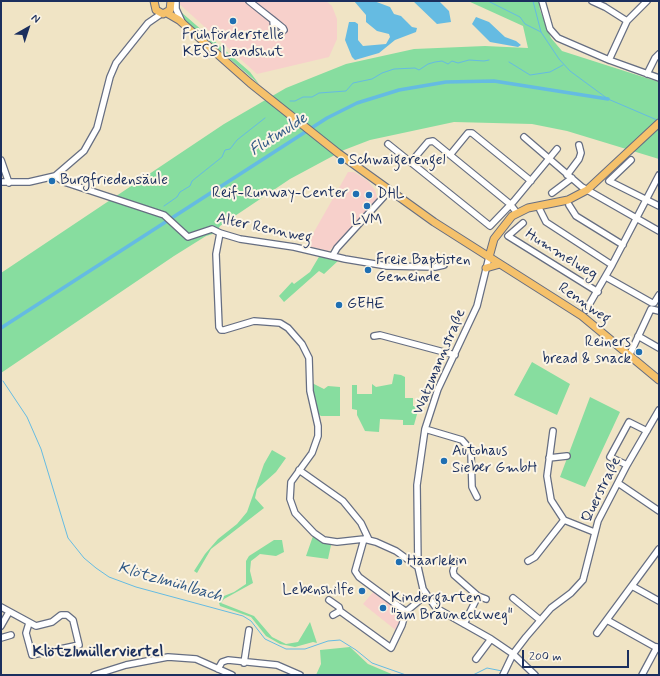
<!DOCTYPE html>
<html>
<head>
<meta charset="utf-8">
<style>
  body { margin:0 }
  #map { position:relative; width:660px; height:676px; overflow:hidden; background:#f0e4c5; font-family:Mynerve,sans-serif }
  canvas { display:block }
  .frame { position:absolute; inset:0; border:2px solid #1b2f5e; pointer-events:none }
  .north { position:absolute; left:8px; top:8px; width:40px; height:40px; -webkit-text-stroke:3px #fcf5e5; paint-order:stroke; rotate:39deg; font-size:11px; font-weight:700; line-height:16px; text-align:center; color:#1b2f5e }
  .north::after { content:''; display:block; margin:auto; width:14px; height:18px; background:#1b2f5e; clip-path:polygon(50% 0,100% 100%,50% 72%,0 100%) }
  .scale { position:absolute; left:522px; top:650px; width:107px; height:18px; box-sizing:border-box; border:2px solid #1b2f5e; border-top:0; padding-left:5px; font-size:12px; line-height:14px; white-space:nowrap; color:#1b2f5e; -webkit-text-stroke:3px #fcf5e5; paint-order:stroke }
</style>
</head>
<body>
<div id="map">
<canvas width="660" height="676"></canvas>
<div class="frame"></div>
<div class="north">N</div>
<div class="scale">200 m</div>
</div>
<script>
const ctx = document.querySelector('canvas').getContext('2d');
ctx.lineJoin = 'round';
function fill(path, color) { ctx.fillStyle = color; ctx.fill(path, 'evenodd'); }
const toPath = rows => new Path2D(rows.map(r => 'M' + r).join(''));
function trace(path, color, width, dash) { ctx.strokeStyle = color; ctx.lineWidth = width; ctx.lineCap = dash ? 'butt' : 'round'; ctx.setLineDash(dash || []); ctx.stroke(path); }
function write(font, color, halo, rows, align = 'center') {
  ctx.font = font + ' Mynerve,sans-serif'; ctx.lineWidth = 4; ctx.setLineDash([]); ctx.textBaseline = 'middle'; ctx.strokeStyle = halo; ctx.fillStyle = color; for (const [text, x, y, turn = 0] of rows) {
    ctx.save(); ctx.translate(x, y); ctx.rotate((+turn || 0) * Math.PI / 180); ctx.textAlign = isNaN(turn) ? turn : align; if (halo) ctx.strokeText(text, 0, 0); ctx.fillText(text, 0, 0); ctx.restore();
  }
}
const built = toPath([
  [176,1,326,1,332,6,337,19,337,39,329,57,257,74],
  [348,172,354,172,368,181,375,190,377,197,375,203,329,251,306,246],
  [374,591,402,612,404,615,398,632,363,604]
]);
const green = toPath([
  [468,1,539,1,540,10,551,38,562,51,659,82,659,159,567,131,532,124,454,122,370,140,344,150,290,179,220,226,216,233,206,236,174,256,1,373,1,273,224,124,286,88,346,64,414,49,485,46,528,48,523,26],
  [181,12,250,72,259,84,181,17],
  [320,255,340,259,324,274,319,271,284,302,279,296,292,282,294,284,310,272],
  [532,362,570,384,557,415,514,395],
  [394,374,401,375,405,377,405,398,413,398,413,406,419,407,414,425,403,425,403,420,380,419,379,432,365,431,357,415,357,410,352,409,352,385,357,385,357,394,372,394,372,384,376,387,392,384],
  [312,383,324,389,328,386,340,387,340,416,321,416,317,413],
  [590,397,620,412,585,487,560,477],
  [272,450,286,458,276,472,257,489,255,498,264,508,211,549,197,573,194,571,205,554,218,539,237,524,247,512,264,464],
  [313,536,331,545,328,559,306,556],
  [274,540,282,540,284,552,276,556,260,554,255,558,251,561,250,571,253,583,224,599,221,603,254,616,272,637,286,644,298,642,310,622,317,643,313,642,295,647,280,644,266,636,251,617,220,606,219,603,217,596,224,596,234,592,246,584,246,561,249,556],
  [350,647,368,664,394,675,316,675,321,664,320,650]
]);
const water = toPath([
  [354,1,374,1,390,7,394,14,401,16,412,27,417,28,416,32,395,40,379,53,355,60,352,57,345,40,349,22,355,22,358,24,358,40,363,46,386,44,390,37,389,34,377,31,366,22,366,15],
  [413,1,439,1,449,11,451,22,437,24],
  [476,17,489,22,505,37,516,41,521,45,518,47,490,42,472,24]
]);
const stream = toPath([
  [488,1,520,17,525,24,541,32],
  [533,1,541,32,559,59,570,71,608,99,657,120],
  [509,62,530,75,550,72,563,65],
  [290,101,295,101,303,97,312,97,319,93,346,91,353,83,372,79,382,73,394,69,415,68,419,70,428,64,435,62,442,61,448,64,452,61,458,63,469,60,484,61,489,60],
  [164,206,177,197,180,192,190,186,192,181,222,157,225,150,230,149,237,140,265,118],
  [3,381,27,417,41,449,68,538,84,558,96,568,109,577,136,587,243,616,251,621,265,639,286,649,305,649,328,641,340,640,356,650,372,663,406,675],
  [473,675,487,668,502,671]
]);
const canal = toPath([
  [1,328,327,118,357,103,399,90,446,82,494,81,608,99]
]);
const minor = toPath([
  [176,1,176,9,182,22],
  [249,1,254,5,273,20,283,28,284,30,280,34,274,33,273,20],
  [542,1,550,29,558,38,609,60,659,78],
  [592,1,605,7,627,21],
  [609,60,627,21,647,1],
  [647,74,655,58,659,54],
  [524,137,582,187,659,231],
  [388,144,490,226,514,201,557,149],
  [450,155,468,133,472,133,531,181],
  [1,160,9,183],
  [631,160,609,181,659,206],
  [411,162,428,142,433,141,510,204,517,213],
  [567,175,579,159,581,153,579,145],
  [55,176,64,182,164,215,188,237,212,229,220,233,240,239,294,247,345,259,387,266,435,267,444,265],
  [1,182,29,182,55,176,84,151,97,128,110,77,116,63,148,23,161,14],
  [552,193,572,178],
  [569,205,576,216,623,245],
  [540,210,546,222,612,265],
  [523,223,508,236,598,292],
  [220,233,216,254,219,327,221,330,224,330,254,321,280,323,288,328,302,344,309,358,310,391,318,426,318,436,312,453,291,482,290,499,295,513,314,533,324,540,337,542,364,539,376,542,396,551,418,567],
  [333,255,337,248,389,191],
  [489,257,477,306,438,389,425,429,417,485,418,567,423,589,436,608,491,639,513,654,535,675],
  [606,277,652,303,654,303,659,295],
  [586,310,612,265,659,175],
  [374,336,380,335,455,355],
  [638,336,659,348],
  [630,354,651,309,659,311],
  [425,429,462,440,469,448,471,453,472,487,477,497],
  [553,431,547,476,551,500,564,520,594,532],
  [549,458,567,456],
  [627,465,610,457,629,422,647,431],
  [299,470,343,501,361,523,369,540],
  [618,483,659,511],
  [364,539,355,571,359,577,405,611,408,610,426,595],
  [528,561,535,557,564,520],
  [455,564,453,571,454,575,478,596,486,599],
  [632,586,659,601],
  [513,598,540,620],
  [329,600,339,607,340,611,333,615],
  [1,607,36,626,52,622,61,615,67,615,73,620,79,645,32,655,26,633,29,623],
  [340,611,391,648,402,625,406,611],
  [607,620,659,649],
  [464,624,478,596],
  [1,626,9,612],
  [597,633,659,549],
  [1,638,11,635],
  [476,659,491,639],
  [244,663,249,630],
  [218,669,222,662,228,660,277,665,300,675],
  [94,675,126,665,168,657,196,659,232,675],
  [503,675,513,654,526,637,551,608,571,593,583,580,598,521,627,465,659,410],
  [642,675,657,647]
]);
const major = toPath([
  [154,1,156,10,163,14,170,10,171,1],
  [167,13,179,20,250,83,338,153,434,222,582,316,659,380],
  [489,257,494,239,512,216,528,208,568,200,587,190,659,123],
  [486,268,500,264]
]);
const markers = [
  [233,21,4,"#1f6fb2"],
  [341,161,4,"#1f6fb2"],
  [52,181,4,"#1f6fb2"],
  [356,194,4,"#1f6fb2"],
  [369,195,4,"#1f6fb2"],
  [367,206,4,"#1f6fb2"],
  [368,270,4,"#1f6fb2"],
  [339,305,4,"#1f6fb2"],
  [639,352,4,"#1f6fb2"],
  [444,461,4,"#1f6fb2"],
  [399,562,4,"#1f6fb2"],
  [362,591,4,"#1f6fb2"],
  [383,608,4,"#1f6fb2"]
];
const poiNames = [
  ["Frühförderstelle",233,36,"center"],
  ["KESS Landshut",233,53,"center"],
  ["Schwaigerengel",349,161],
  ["Burgfriedensäule",60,181],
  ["Reif-Runway-Center",348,194,"right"],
  ["DHL",377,195],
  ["LVM",367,221,"center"],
  ["Freie Baptisten",376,261],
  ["Gemeinde",376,278],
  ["GEHE",347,305],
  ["Reiners",631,343,"right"],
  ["bread & snack",631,360,"right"],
  ["Autohaus",452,452],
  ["Sieber GmbH",452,469],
  ["Haarlekin",407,562],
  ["Lebenshilfe",354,591,"right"],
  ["Kindergarten",391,599],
  ["\"am Brauneckweg\"",391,616]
];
const streetNames = [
  ["Alter Rennweg",264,229,12],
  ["Hummelweg",561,255,32],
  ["Rennweg",584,304,35],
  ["Watzmannstraße",440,362,-67],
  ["Querstraße",602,490,-64]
];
const waterNames = [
  ["Flutmulde",279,135,-33],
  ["Klötzlmühlbach",170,583,16]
];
const neighbourhoodNames = [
  ["Klötzlmüllerviertel",98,653]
];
fill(built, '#f7d0cb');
fill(green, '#87dd9f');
fill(water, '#65bbe2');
trace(stream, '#65bbe2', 1);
trace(canal, '#65bbe2', 3.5);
trace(minor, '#666e82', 8);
trace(major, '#666e82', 9);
trace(minor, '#fff', 5.5);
trace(major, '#f5c16b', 7);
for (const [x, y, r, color] of markers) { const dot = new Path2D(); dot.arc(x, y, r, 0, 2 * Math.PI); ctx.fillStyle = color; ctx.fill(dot); trace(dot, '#fcf5e5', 1.5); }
write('15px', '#1b2f5e', '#fcf5e5', poiNames, 'left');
write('15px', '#1b2f5e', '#fcf5e5', streetNames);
write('italic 16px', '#315986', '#fcf5e5', waterNames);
write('bold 16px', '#1b2f5e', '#fcf5e5', neighbourhoodNames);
</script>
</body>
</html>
